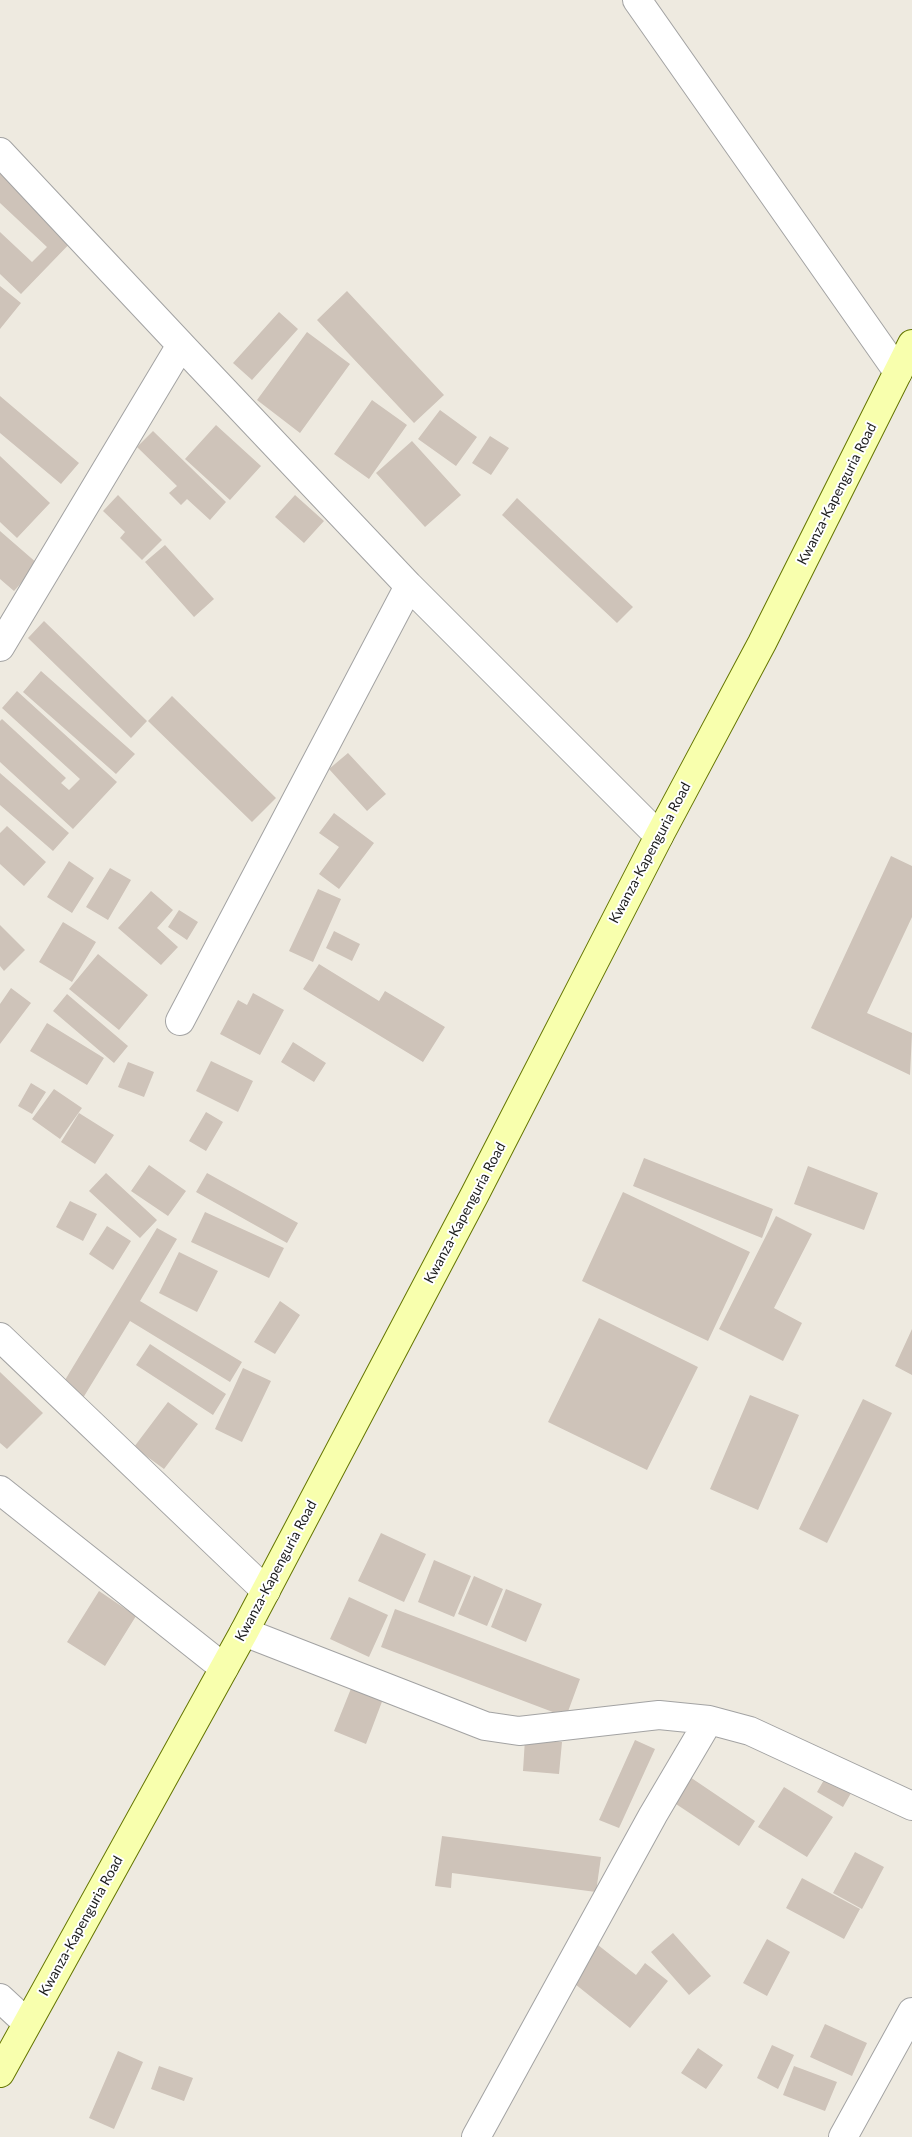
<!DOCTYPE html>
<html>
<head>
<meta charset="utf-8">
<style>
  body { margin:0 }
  canvas { display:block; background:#eeeae0 }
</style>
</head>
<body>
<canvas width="912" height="2137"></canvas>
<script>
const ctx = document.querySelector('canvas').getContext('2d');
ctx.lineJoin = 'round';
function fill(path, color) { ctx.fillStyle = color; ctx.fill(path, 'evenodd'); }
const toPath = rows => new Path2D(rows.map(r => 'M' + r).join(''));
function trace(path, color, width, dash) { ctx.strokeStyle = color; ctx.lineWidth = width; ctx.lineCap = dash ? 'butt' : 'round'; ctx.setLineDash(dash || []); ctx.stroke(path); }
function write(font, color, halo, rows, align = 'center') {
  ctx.font = font + ' Lato,sans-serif'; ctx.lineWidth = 4; ctx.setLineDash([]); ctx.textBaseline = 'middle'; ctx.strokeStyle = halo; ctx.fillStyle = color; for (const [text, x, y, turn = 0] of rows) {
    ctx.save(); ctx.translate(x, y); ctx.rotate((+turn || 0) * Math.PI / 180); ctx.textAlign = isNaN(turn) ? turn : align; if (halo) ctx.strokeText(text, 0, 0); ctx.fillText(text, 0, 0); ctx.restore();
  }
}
const building = toPath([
  [0,164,77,236,21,294,0,274,0,232,32,262,47,247,0,203],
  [0,286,21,303,0,329],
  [347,291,444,395,414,423,317,320],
  [279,312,298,329,252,380,233,363],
  [307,332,350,364,300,433,257,400],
  [0,396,79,463,61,484,0,433],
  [372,400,407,425,369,479,334,454],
  [440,410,477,437,456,466,418,439],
  [216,425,261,466,230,500,185,459],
  [153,431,226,502,210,520,187,499,181,505,169,493,177,486,137,447],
  [490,436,509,448,491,475,472,463],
  [412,441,461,495,425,527,376,473],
  [0,456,50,503,17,538,0,522],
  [118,495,162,540,142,560,120,538,125,532,103,511],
  [295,495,324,521,304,543,275,517],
  [517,498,633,607,617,623,502,515],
  [0,531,38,564,14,591,0,579],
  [165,545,214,599,194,617,145,562],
  [44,621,147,721,131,738,28,638],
  [41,671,135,754,116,774,23,692],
  [17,691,117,782,73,829,0,762,0,721,2,719,66,778,61,783,69,790,80,779,2,708],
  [172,696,276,798,252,822,148,721],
  [348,753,386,794,367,811,329,769],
  [0,773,69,833,53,851,0,805],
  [334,813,374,843,339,889,319,874,339,847,319,833],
  [7,826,46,862,24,886,0,864,0,833],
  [891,856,912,866,912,917,867,1013,912,1033,910,1075,811,1028],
  [69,861,94,878,72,913,47,897],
  [110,868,131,880,108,920,86,907],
  [318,889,341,899,313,962,289,951],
  [151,891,173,910,157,928,178,947,161,965,118,928],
  [179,910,198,922,187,940,168,927],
  [63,922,96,942,72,982,39,962],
  [0,925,25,950,4,971,0,966],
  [334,931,360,944,352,961,326,948],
  [98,954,148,995,119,1030,69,989],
  [319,964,379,1001,385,991,445,1027,423,1062,303,989],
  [11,988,31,1003,0,1044,0,1004],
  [253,993,284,1010,260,1055,220,1034,238,1000,247,1005],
  [67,994,128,1046,114,1063,53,1011],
  [47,1023,104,1058,87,1085,30,1051],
  [293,1042,326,1063,314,1082,281,1062],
  [211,1061,253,1081,238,1112,196,1091],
  [128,1062,154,1072,144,1097,118,1087],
  [31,1083,46,1092,32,1114,18,1106],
  [54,1089,82,1108,60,1139,32,1119],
  [206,1112,223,1122,206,1151,189,1141],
  [79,1113,114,1135,95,1164,61,1142],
  [644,1158,773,1209,762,1238,633,1186],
  [149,1165,186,1191,168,1216,131,1191],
  [808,1166,878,1193,864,1230,794,1204],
  [106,1173,157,1220,140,1238,89,1191],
  [207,1173,298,1223,287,1243,196,1192],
  [623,1192,750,1252,708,1341,582,1281],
  [70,1201,97,1214,83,1241,56,1227],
  [205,1212,284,1248,269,1278,191,1242],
  [776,1216,812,1234,774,1308,802,1323,783,1361,719,1329],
  [107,1226,131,1241,113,1270,89,1254],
  [157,1228,177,1239,140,1301,242,1362,230,1382,130,1321,83,1398,62,1385],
  [179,1252,218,1271,197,1312,159,1293],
  [280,1301,300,1315,275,1354,254,1342],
  [599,1318,698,1367,647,1470,548,1422],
  [912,1329,912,1375,895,1366],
  [150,1344,226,1394,213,1415,136,1365],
  [243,1368,271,1381,242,1442,215,1429],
  [0,1372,43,1413,7,1449,0,1443],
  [750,1395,799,1415,758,1510,710,1489],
  [863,1399,892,1413,827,1543,799,1529],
  [168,1402,198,1424,164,1469,134,1447],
  [381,1533,426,1554,404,1602,358,1581],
  [434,1560,471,1576,454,1617,418,1602],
  [474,1576,503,1589,487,1626,458,1614],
  [506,1589,542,1604,526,1642,491,1627],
  [99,1591,136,1616,105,1666,67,1642],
  [349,1597,388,1615,369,1657,330,1639],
  [395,1609,580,1679,566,1717,381,1647],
  [352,1686,383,1699,366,1744,334,1731],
  [525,1739,562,1742,559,1774,523,1771],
  [635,1740,655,1749,619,1828,599,1820],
  [828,1773,854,1788,843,1807,817,1792],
  [687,1775,755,1821,739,1846,670,1800],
  [784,1787,833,1817,807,1857,758,1827],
  [442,1836,601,1857,596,1892,452,1873,451,1888,435,1886],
  [855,1852,884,1867,862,1909,833,1893],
  [802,1878,860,1909,844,1939,786,1908],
  [673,1933,711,1976,689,1995,651,1952],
  [767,1939,790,1952,767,1996,743,1983],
  [598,1945,636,1975,645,1963,668,1981,630,2028,570,1980],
  [825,2024,867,2043,852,2076,810,2057],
  [772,2045,794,2055,778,2089,757,2078],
  [698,2048,723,2065,706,2089,681,2073],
  [118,2051,143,2062,114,2129,89,2118],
  [159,2066,193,2078,184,2101,151,2089],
  [794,2066,837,2082,825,2111,783,2095]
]);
const street = toPath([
  [637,0,898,372],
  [0,152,181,345,0,647],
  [181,345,409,586,659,836],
  [180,1021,409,586],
  [0,1337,266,1591],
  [0,1490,224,1668],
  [244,1632,485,1726,519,1731,659,1715,709,1720,750,1731,912,1806],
  [0,1998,27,2023],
  [476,2137,653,1815,709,1720],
  [843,2137,912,2012]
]);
const secondary = toPath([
  [0,2073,244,1632,475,1194,659,836,762,643,912,344]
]);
const streetNames = [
  ["Kwanza-Kapenguria Road",837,494,-63],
  ["Kwanza-Kapenguria Road",650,853,-62],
  ["Kwanza-Kapenguria Road",465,1213,-62],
  ["Kwanza-Kapenguria Road",276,1571,-62],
  ["Kwanza-Kapenguria Road",81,1926,-61]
];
fill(building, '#cec3b9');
trace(street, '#a3a3a3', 30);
trace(secondary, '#647500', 30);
trace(street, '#fff', 28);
trace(secondary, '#f8ffad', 28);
write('14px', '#1c1c1c', '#fff', streetNames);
</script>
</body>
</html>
